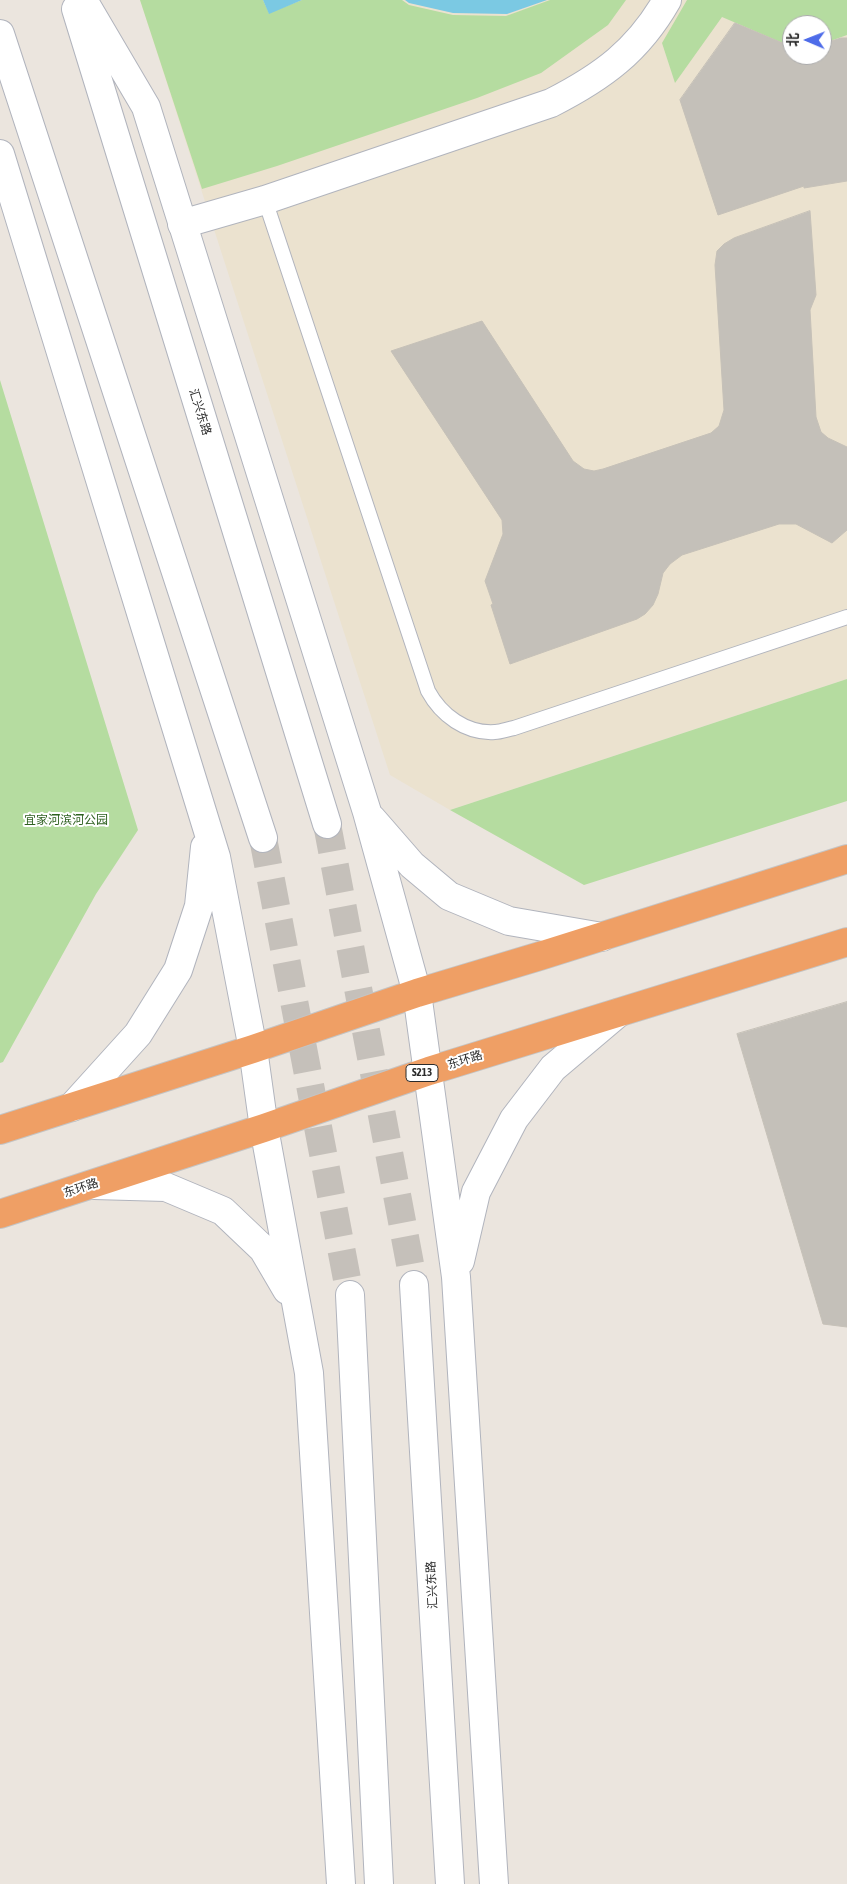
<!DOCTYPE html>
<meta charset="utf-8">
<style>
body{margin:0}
#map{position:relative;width:847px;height:1884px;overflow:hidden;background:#ebe5de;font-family:"Asap Condensed","Noto Sans SC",sans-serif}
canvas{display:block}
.north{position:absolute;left:782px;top:15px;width:50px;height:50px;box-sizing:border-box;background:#fff;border:1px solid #aaa;border-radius:50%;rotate:271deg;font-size:14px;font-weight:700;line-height:20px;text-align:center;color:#2b2b2b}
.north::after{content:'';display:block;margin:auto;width:18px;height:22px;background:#4e6ce9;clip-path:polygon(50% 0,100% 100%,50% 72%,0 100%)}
</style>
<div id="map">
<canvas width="847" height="1884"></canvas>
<div class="north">北</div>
</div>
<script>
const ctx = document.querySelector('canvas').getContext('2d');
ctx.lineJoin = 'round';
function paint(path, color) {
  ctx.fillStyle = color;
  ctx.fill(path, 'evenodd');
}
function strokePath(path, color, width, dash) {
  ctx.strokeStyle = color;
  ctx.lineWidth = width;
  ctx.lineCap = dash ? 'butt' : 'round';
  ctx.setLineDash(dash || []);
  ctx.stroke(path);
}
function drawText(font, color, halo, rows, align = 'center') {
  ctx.font = font + ' "Asap Condensed","Noto Sans SC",sans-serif';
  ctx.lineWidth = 4;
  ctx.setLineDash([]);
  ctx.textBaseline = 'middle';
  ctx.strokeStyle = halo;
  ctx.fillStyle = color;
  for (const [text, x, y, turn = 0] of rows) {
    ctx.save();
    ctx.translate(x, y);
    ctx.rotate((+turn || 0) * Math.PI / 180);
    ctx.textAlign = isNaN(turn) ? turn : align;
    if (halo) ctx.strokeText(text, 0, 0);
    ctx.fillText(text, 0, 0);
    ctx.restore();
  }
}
const education = new Path2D(`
 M140 0H847V679L450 810 390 775ZM792 25H822V55H792Z`);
const green = new Path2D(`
 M140 0H263L269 13 302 0H402L409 5 453 15 506 16 550 0H626L608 25 541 73 477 98 277 166 202 189Z
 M687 0H847V35L822 44V25H792V47L722 17 675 83 662 43Z
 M0 380 138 830 96 894 3 1062 0 1063Z
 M847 679V801L584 885 450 810Z`);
const water = new Path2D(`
 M263 0H302L269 14Z
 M405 0H547L507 14 453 13 409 3Z`);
const building = new Path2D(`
 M735 23 792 47V55H822V44L841 38H847V181L804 188V186L718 215 680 100Z
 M810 211 816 295 810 310 816 417 821 432 828 438 847 447V530L832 543 796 524H779L682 555 670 564 663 573 658 594 653 605 645 614 637 619 510 664 491 605 493 604 485 581 503 534 502 520 391 351 482 321 573 461 584 469 594 471 603 469 711 433 719 426 724 410 715 265 717 251 724 244 734 238Z
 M847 1002V1327L823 1324 737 1034Z`);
const secondaryTunnel = new Path2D(`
 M327 824 414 1285
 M263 838 350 1295`);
const lane = new Path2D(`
 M265 200 428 691C441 715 466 734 495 732 501 732 508 729 514 728L847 617`);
const street = new Path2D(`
 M182 224 265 200 551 103C602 77 638 51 667 0`);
const secondary = new Path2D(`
 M83 0 146 107 367 812 417 993 456 1277 494 1884
 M76 9 327 824
 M0 34 263 838
 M0 154 216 857 253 1049 264 1128 309 1373 341 1884
 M372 819 412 865 449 896 509 921 602 937
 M72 1107 138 1034 178 970 199 906 205 847
 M94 1185 166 1187 223 1211 263 1249 287 1290
 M460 1261 476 1192 514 1119 553 1068 618 1013
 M414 1285 450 1884
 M350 1295 379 1884`);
const highway = new Path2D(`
 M0 1130 253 1049 417 993 540 956 847 859
 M0 1214 264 1128 429 1071 847 942`);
const shields = [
 [422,1073,32]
];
const shieldNames = [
 ["S213",422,1073]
];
const streetNames = [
 ["汇兴东路",200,412,73],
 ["东环路",465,1060,-17],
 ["东环路",81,1188,-18],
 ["汇兴东路",432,1585,-93]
];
const parkNames = [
 ["宜家河滨河公园",66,820]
];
paint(education, '#ebe2cf');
paint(green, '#b5dca0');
paint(water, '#7bc9e3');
paint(building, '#c4c0b9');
strokePath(building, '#c6c1b8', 1);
strokePath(secondaryTunnel, '#c5c0ba', 28, [28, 14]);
strokePath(lane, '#b1b4bd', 16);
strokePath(street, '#b1b4bd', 30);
strokePath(secondary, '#b1b4bd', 30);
strokePath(highway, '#c4c4c4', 30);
strokePath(lane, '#fff', 14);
strokePath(street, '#fff', 28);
strokePath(secondary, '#fff', 28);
strokePath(highway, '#ef9f65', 28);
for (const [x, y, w] of shields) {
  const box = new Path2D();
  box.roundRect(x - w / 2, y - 8.5, w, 17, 4);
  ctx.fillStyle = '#fff';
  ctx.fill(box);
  strokePath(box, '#2b2b2b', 1);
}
drawText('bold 11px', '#2b2b2b', null, shieldNames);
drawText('12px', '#2b2b2b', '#fff', streetNames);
drawText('12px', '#2f6121', '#fff', parkNames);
</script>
